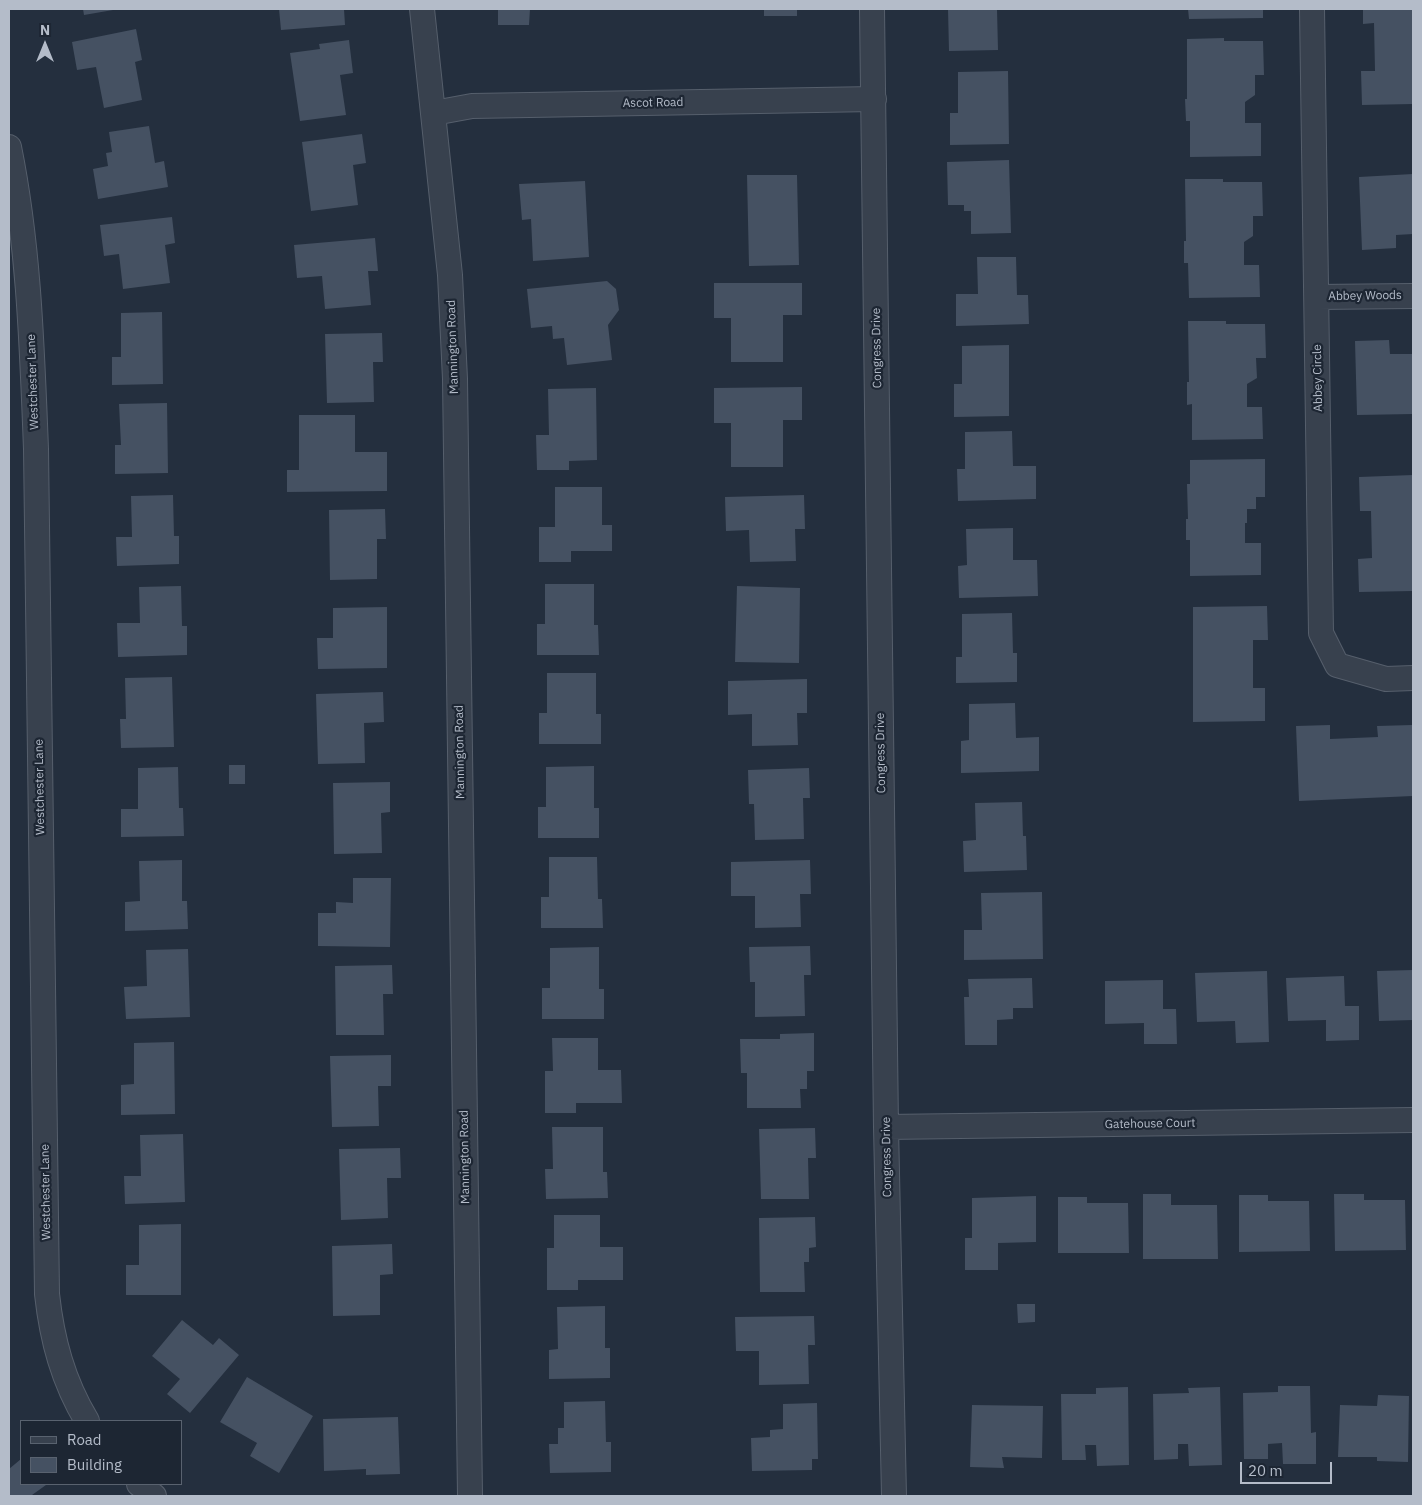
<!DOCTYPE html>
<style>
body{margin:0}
#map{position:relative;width:1422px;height:1505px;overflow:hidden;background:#242f3e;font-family:"IBM Plex Sans",sans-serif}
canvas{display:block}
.frame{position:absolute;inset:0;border:10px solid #b4bcc9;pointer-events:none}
.legend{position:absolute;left:20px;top:1420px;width:162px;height:65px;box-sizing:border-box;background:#1d2633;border:1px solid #59626f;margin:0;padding:6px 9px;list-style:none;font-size:15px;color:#b4bcc9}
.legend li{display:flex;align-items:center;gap:10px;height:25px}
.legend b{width:25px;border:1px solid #59626f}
.north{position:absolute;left:20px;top:20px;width:50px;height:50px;-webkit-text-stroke:4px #1d2633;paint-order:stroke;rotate:0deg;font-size:14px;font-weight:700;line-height:20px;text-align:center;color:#b4bcc9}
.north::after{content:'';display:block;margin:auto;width:18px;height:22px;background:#b4bcc9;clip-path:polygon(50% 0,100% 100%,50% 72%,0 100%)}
.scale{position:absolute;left:1240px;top:1462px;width:92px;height:22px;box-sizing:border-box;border:2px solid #b4bcc9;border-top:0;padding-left:6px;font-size:15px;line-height:18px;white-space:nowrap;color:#b4bcc9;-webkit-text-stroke:4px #1d2633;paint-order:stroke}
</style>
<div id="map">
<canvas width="1422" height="1505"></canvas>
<div class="frame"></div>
<ul class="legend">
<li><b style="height:6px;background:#38414e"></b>Road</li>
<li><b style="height:14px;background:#455162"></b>Building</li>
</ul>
<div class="north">N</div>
<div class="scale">20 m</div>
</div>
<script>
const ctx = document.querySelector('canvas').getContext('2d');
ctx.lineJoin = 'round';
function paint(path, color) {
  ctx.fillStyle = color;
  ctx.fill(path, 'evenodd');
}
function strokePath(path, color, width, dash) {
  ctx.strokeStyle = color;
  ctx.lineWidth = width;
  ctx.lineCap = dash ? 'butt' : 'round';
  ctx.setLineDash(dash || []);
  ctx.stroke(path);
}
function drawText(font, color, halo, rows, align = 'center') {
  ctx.font = font + ' "IBM Plex Sans",sans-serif';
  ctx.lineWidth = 4.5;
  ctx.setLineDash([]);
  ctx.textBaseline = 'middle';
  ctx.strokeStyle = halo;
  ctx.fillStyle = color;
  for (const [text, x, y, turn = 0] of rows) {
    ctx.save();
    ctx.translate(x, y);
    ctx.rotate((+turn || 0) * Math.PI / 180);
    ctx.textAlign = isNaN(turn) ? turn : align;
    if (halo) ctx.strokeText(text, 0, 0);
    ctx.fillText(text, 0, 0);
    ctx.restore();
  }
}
const building = new Path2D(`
 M83 9H113V10L84 15Z
 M279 9H344L345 25 281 30Z
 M498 9H530L529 25H498Z
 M764 9H797V16H764Z
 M948 9H997L998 50 949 51Z
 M1188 9H1263V18L1189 19Z
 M1363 9H1413V104L1362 105 1361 71H1375L1374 23 1363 24Z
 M136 29 142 60 135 62 142 100 104 108 96 67 77 70 72 42Z
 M1224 38V41H1263L1264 75H1255V95L1245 102V123H1261V156L1190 157V121H1186L1185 99H1187V39Z
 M349 40 353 73 340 75 346 115 300 121 290 53 320 49 319 44Z
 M1008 71 1009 144 950 145V113H958V72Z
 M149 126 155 163 164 161 168 187 98 199 93 169 108 166 106 153 112 152 109 132Z
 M362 134 366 163 353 165 358 205 311 211 302 142Z
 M1009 160 1011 233 971 234V211H964V205H948L947 162Z
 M1413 174V234L1396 235V248L1362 250 1359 177Z
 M747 175H797L799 265 749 266Z
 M1185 179H1223V182H1262L1263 216H1253V236L1244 242V265H1259L1260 297 1189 298 1188 263H1184V241H1186Z
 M585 181 589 257 533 261 531 219 522 220 519 184Z
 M172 217 175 243 165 245 170 283 123 289 119 254 104 256 100 225Z
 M375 238 378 271H368L371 305 325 309 322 276 297 278 294 245Z
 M977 257H1016L1017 295H1028L1029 324 956 326V294H978Z
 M607 281 616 289 619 310 608 325 612 360 567 365 564 338 553 339 552 326 531 328 527 289Z
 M714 283H802V315H783V362H731V318H714Z
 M162 312 163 384 112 385V357H121V313Z
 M1188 321H1226V324H1265L1266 358H1256L1257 378 1247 384V407H1262L1263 439 1192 440V404L1187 405V382H1189Z
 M382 333 383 362H373L374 402 327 403 325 334Z
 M1389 340 1390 354H1413V414L1357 415 1355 341Z
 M1009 345V416L954 417V384H962V346Z
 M802 387V420H783V467H731V423H714V388Z
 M596 388 597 460 569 461V470H537L536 435H549L548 389Z
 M167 403 168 473 115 474V445H121L119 404Z
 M299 415H355V452H387V491L287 492V470H299Z
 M1012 431 1013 466H1036V499L958 501 957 469H965V432Z
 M1265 459V497H1256V509H1247V523H1245V543H1261V575L1190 576V540H1186V519H1188L1187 484H1190V460Z
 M1413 475V591L1359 592 1358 559 1372 558 1371 511H1360L1359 477Z
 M555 487H602V525H612V551H571V562H539V527H555Z
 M173 495 174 536H179V564L117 566 116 537H132L131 496Z
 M804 495 805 529H795L796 561 750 562 749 530 726 531 725 497Z
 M385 509 386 539H377V579L330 580 329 510Z
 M1013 528V560H1037L1038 596 959 598 958 566 967 565 966 529Z
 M545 584H594V625H598L599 655H537V624H545Z
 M181 586 182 626H187V655L118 657 117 623H140L139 587Z
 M737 586 800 588 799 663 735 662Z
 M1267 606 1268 640H1253V688H1265V721L1193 722V607Z
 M387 607V668L318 669 317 638H333V608Z
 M1012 613 1013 653H1017V682L956 683V657H962V614Z
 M547 673H596V714H601V744H539V713H547Z
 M172 677 174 747 121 748 120 719H126L125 678Z
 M807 679V713H797L798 745 752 746V714L728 715V681Z
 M383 692 384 722 364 723 365 763 318 764 316 694Z
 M1015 703 1016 738 1039 737V771L961 773V741L969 740V704Z
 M1330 725V739L1378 737 1377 726 1412 725 1413 796 1299 801 1296 726Z
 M229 765H245V784H229Z
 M594 766V808H599V838H538V807H546V767Z
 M178 767 179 808H183L184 836 121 837V809H138V768Z
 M809 768 810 798H803L804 839 755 840 754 804H749L748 770Z
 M390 782V812L381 813 382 853 334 854 333 783Z
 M1022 802 1023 836H1026L1027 870 964 872 963 841 976 840 975 803Z
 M549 857H597L598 899H602L603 928H541V897H549Z
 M182 860V901H187L188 929 125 931V902L140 901 139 861Z
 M810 860 811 894H800L801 927 755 928V896H731V862Z
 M353 878H391L390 947 318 946V913H336V902L353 903Z
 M1042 892 1043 959 964 960V930H982L981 893Z
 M810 946 811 975H804L805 1016 755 1017V982H750L749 947Z
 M599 947V989H604V1019H542V988H550V948Z
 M188 949 190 1017 126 1019 124 987 147 986 146 950Z
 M392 965 393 994H383L384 1035H336L335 966Z
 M1413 970V1020L1379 1021 1377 971Z
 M1267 971 1269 1042 1236 1043 1235 1021 1197 1022 1195 973Z
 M1344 976 1345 1006H1359V1040L1326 1041V1020L1288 1021 1286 978Z
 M1032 978 1033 1008H1013V1019L997 1020V1045H965L964 997H969L968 979Z
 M1163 980V1009H1176L1177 1044H1144V1023L1105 1024V981Z
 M814 1033V1071H807V1089H800L801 1108H747V1073H741L740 1039H780V1034Z
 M552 1038H598V1070H621L622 1103H576V1113H545V1071H553Z
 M174 1042 175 1114 121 1115V1085L134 1084V1043Z
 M391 1055V1086H378L379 1126 332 1127 330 1056Z
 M552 1127H603V1172H607L608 1198 546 1199 545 1169H553Z
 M815 1128 816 1158H808L809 1199H761L759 1129Z
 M183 1134 185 1202 125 1204 124 1176H141L140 1135Z
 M400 1148 401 1178H387L388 1218 341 1220 339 1149Z
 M1143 1194H1171V1205H1217L1218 1259H1143Z
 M1334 1194H1364V1200H1405L1406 1250 1335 1251Z
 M1239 1195H1268V1201H1309L1310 1251 1239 1252Z
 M1036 1196V1242L998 1243V1270H965V1238H972V1198Z
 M1058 1197H1087V1203H1128L1129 1253H1058Z
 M554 1215H600V1247H623V1280H578V1290H547V1248H554Z
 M815 1217 816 1247 809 1248V1262H804L805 1292H760L759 1218Z
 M181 1224V1295H126V1265H139V1225Z
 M392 1244 393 1274 380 1275V1315L333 1316 332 1246Z
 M1017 1304H1035V1322L1018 1323Z
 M605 1306V1348H610V1378L549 1379V1350L558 1349 557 1307Z
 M814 1316 815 1345H808L809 1384 759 1385V1351H736L735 1317Z
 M182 1320 213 1345 219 1338 239 1355 190 1413 167 1394 180 1379 152 1356Z
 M247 1377 313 1416 279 1473 250 1456 257 1443 220 1422Z
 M1278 1386H1310L1311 1433 1316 1432V1464H1283L1282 1443 1268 1444V1459H1244L1243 1393 1278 1392Z
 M1128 1387 1129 1465 1097 1466 1096 1445H1085L1086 1460H1062L1061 1394H1096V1388Z
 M1220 1387 1222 1465 1189 1466 1188 1444H1178V1459L1154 1460 1153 1394 1189 1393 1188 1388Z
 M1378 1395 1409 1396 1408 1462 1377 1461V1457H1338L1340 1405 1377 1406Z
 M605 1401 606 1442H611V1472L550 1473 549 1444H558V1428H564V1402Z
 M817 1403 818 1459H812V1470L752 1471 751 1438 770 1437V1430L783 1429V1404Z
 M972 1405 1043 1406 1042 1458 1002 1457 1004 1468 970 1467Z
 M398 1417 400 1474 366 1475V1469L324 1471 323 1419Z
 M21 1459V1484L46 1485 32 1495 33 1496H9V1469Z`);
const minor = new Path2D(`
 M422 9 450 275 455 379 470 1496
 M872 9 886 1127 894 1496
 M1312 9 1321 633 1337 665 1386 679 1413 678
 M434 113 472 106 874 99
 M9 147C29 246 32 348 36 449L47 1294C52 1340 63 1381 87 1421
 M1317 297 1413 296
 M886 1127 1413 1120
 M139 1484 154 1496`);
const streetNames = [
 ["Ascot Road",653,103,-1],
 ["Abbey Woods",1365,296,-1],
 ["Mannington Road",453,347,-92],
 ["Congress Drive",877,348,-91],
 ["Abbey Circle",1318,378,-91],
 ["Westchester Lane",33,382,-92],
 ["Mannington Road",460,752,-91],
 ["Congress Drive",881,753,-91],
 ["Westchester Lane",40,787,-91],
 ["Gatehouse Court",1150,1124,-1],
 ["Mannington Road",465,1157,-91],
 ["Congress Drive",887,1157,-91],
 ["Westchester Lane",46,1192,-91]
];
paint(building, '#455162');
strokePath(minor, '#565f6c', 26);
strokePath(minor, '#38414e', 24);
drawText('12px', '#b4bcc9', '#1d2633', streetNames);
</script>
